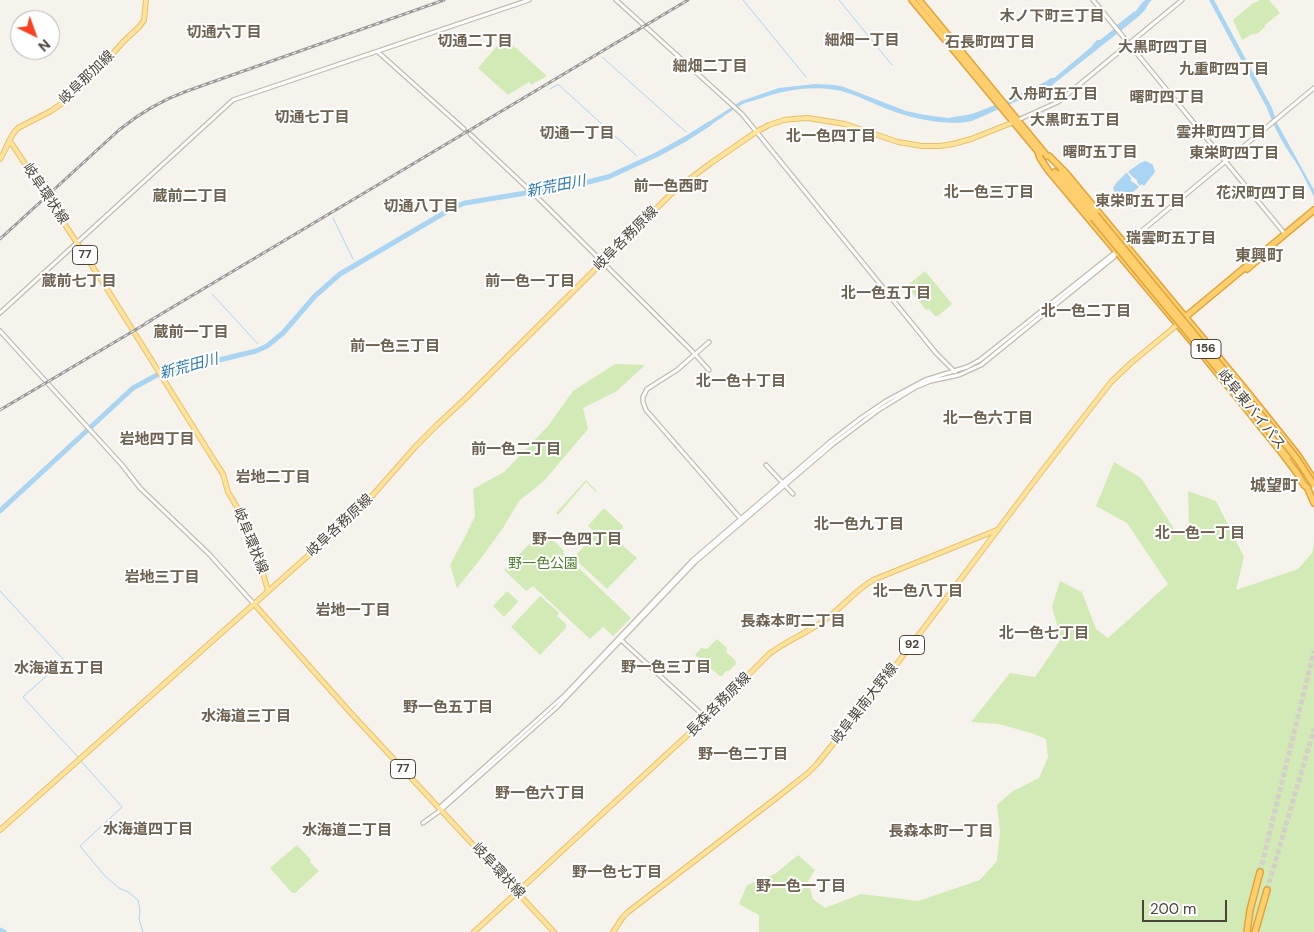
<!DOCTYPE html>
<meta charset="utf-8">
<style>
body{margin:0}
#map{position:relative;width:1314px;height:932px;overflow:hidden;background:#f6f3ec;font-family:"DM Sans",sans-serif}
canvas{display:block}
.north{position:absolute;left:10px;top:10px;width:50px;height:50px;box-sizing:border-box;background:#fff;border:1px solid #b7b4b0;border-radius:50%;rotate:138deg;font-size:14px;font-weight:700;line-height:20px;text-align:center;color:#4b4439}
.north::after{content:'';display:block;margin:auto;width:18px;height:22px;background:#fc3f1d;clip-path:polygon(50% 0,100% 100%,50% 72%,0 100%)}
.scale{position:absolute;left:1142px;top:900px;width:85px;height:22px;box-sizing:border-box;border:2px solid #4b4439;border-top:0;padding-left:6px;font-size:15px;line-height:18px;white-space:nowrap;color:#4b4439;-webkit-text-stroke:4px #fff;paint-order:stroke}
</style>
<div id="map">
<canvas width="1314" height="932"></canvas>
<div class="north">N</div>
<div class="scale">200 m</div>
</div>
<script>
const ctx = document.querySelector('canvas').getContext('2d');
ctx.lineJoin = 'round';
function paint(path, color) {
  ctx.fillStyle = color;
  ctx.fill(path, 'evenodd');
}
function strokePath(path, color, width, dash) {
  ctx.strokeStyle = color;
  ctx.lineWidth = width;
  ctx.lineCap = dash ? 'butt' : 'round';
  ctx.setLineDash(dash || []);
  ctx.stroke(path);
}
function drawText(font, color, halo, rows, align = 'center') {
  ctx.font = font + ' "DM Sans","Noto Sans JP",sans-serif';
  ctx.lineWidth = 4;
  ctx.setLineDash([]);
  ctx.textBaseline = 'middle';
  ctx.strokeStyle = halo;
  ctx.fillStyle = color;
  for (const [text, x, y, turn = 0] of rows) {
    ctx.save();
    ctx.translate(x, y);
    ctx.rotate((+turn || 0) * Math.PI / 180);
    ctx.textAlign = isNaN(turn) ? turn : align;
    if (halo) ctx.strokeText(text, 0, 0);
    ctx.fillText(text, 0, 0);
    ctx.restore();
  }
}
const green = new Path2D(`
 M1260 0H1269L1280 13 1265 25V27L1257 34H1252L1242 40 1233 20 1254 2 1255 3Z
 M502 40H507L547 76 531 85 529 82 508 95 478 68Z
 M925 271 952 304 938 316H935L929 309 926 310 908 287V285Z
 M615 364 645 365 617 391 583 408 588 429 544 481 519 501 503 528 479 561 457 588 450 565 466 535 475 516 473 489 504 472 548 426 573 391Z
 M1114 462 1141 478 1175 530 1189 532 1188 491 1216 501 1244 557 1236 590 1298 569 1312 553 1314 543V932H759V915L739 904 747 885 775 874 798 855 815 870 808 881 813 899 825 908 861 894 918 901 980 880 997 861 1000 832 997 805 1013 791 1039 778 1048 757 1046 739 1031 733 999 724 971 722 1010 673 1035 677 1061 639 1052 607 1060 581 1082 592 1096 629 1108 638 1168 584 1127 523 1096 506Z
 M586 480 597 491 596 492 586 482 558 515 556 513Z
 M603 509H605L623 526V528L614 538 637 558 607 589 577 561V554L596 534 588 526Z
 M543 530 564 551 563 553 631 618 613 636 603 627 590 639 533 586 526 591 504 570Z
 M507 591 518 601V602L504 617 493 606Z
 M540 596 559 613 557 616 566 624V628L540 655 511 627Z
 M717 639 727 648 726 652 735 660 736 664 729 671H726L722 676H720L695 655 701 648 707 649Z
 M297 845 311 860 310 862 319 871 295 893H292L270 868Z`);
const water = new Path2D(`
 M1145 0H1152L1149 3 1145 10 1138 17 1051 86 972 121C949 127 909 118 887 109 874 104 861 97 848 93 819 84 787 89 759 99 753 101 746 102 741 105 729 112 717 121 706 128L704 125 741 101 779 88 815 84 835 85 844 87 906 111 925 115 948 118 972 114 1013 98 1014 96 1045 82 1051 78H1054L1090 48 1097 40H1100L1119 25C1131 23 1136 8 1145 0Z
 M1209 0H1214L1272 108 1277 123 1314 190V197C1308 185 1302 172 1295 161 1283 144 1274 128 1267 108Z
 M1146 161 1153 165 1155 172 1144 186 1142 184 1140 186 1137 182V180L1133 177 1128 172 1129 171 1140 163Z
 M1126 173H1127L1131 178V181C1134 183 1136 184 1139 187L1133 192 1134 193 1122 199 1116 196 1113 188 1117 182Z`);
const stream = new Path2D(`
 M743 0 806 77
 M839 0 892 65
 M602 57 686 132
 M550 89 557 85H559L637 156
 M333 218 353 259
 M212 294 258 344
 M0 591 64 660 23 697 78 757
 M81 761 122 807 80 846 105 876 119 888 128 892 138 900 140 910 139 919 143 932`);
const river = new Path2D(`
 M1116 29 1135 14
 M0 511 133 388 157 375 256 351 267 346 283 333 315 296 340 274 444 213 457 206 465 203 580 184 608 177 658 154 687 138 709 124
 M0 930 4 932`);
const highwayTunnel = new Path2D(`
 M1260 872 1314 651
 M1267 890 1314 729`);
const minor = new Path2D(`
 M616 0 742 114 936 353 955 372
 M1093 0 1285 234
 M378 52 464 129
 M1018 120 1058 102 1063 98 1182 0
 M470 134 539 199 691 350 709 370
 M1126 244 1314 88
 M0 313 233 100 529 0
 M0 331 122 465 140 488 209 554 254 604
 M709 342 677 370 647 389 643 397V402L646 410 740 518
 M766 465 793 494
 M621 640 706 718
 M439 808 565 695 693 560 830 442 861 418 886 401 925 380 967 367 980 360 1117 251
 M423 823 441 810 556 708 695 562 833 444 877 411 916 387 931 381 959 375 981 365 1114 257 1116 252`);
const major = new Path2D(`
 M9 141 12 144 104 284 212 457 223 474 228 492 243 517 249 537 259 559 268 591
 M0 159C7 149 9 136 18 128L51 111 61 104 108 59 123 42 140 26 144 20 146 0
 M254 604 349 711 554 932
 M0 830 346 522 364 505 416 446 437 425 467 397 675 190 711 163 756 132 769 125 784 120 793 119 808 118 845 124 898 142 922 146H940L953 144 971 139 1014 122
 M474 932 706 718 769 654C786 641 805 634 822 622 840 610 854 591 873 580L997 530
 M613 932 623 917 628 912 779 796 808 773 817 764 890 673 1042 471 1111 382 1131 363 1177 325`);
const highway = new Path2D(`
 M912 0 1040 154
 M919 0 1047 156
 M1038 152 1040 158 1048 170 1073 200 1189 338 1282 453 1297 473 1304 485 1308 488
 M1046 155 1049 156 1066 173 1245 389 1297 454 1314 480
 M1055 172 1093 218
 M1061 172 1096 215
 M1247 269 1267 252
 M1183 319 1314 210
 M1274 437 1289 456
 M1307 487 1314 503
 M1247 932 1250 910 1260 872
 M1255 932 1267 890`);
const rail = new Path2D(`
 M0 239 119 130C140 113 162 100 187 91L444 0
 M146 323 688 0
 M0 410 152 320`);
const highwayBridge = new Path2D(`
 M1096 215 1286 445 1297 459 1314 485
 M1093 218 1272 435`);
const shields = [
 [85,255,25],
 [1206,349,30],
 [912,645,25],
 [403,769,25]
];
const shieldNames = [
 ["77",85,255],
 ["156",1206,349],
 ["92",912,645],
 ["77",403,769]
];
const streetNames = [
 ["岐阜那加線",87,78,-44],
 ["岐阜環状線",45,194,56],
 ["岐阜各務原線",626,239,-45],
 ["岐阜東バイパス",1251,410,51],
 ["岐阜各務原線",340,526,-43],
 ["岐阜環状線",250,541,68],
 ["岐阜巣南大野線",865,704,-52],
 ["長森各務原線",719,705,-45],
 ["岐阜環状線",498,871,47]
];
const parkNames = [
 ["野一色公園",543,564]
];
const neighbourhoodNames = [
 ["木ノ下町三丁目",1052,17],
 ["切通六丁目",224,33],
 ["細畑一丁目",862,41],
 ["切通二丁目",475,42],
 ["石長町四丁目",990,43],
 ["大黒町四丁目",1163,48],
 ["細畑二丁目",710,67],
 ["九重町四丁目",1224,70],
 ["入舟町五丁目",1053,95],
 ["曙町四丁目",1167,98],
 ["切通七丁目",312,118],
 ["大黒町五丁目",1075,121],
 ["雲井町四丁目",1221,133],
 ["切通一丁目",577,134],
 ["北一色四丁目",831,137],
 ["曙町五丁目",1100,153],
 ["東栄町四丁目",1234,154],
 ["前一色西町",671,187],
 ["北一色三丁目",989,193],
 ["花沢町四丁目",1261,194],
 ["蔵前二丁目",190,197],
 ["東栄町五丁目",1140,202],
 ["切通八丁目",421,207],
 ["瑞雲町五丁目",1171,239],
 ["蔵前七丁目",79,282],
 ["前一色一丁目",530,282],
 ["北一色五丁目",886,294],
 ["北一色二丁目",1086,312],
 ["蔵前一丁目",191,333],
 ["前一色三丁目",395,347],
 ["北一色十丁目",741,382],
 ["北一色六丁目",988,419],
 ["岩地四丁目",157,440],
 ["前一色二丁目",516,450],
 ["岩地二丁目",273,478],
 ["北一色九丁目",859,525],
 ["北一色一丁目",1200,534],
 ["野一色四丁目",577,540],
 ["岩地三丁目",162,578],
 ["北一色八丁目",918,592],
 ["岩地一丁目",353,611],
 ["長森本町二丁目",793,622],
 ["北一色七丁目",1044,634],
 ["野一色三丁目",666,668],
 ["水海道五丁目",59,669],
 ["野一色五丁目",448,708],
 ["水海道三丁目",246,717],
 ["野一色二丁目",743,755],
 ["野一色六丁目",540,794],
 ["水海道四丁目",148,830],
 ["水海道二丁目",347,831],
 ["長森本町一丁目",941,832],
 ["野一色七丁目",617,873],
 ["野一色一丁目",801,887]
];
const waterNames = [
 ["新荒田川",556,187,-11],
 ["新荒田川",189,367,-15]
];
const quarterNames = [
 ["東興町",1259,257],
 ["城望町",1274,487]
];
paint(green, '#d2eab5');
paint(water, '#a9d4f2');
strokePath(stream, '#a9d4f2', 1);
strokePath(river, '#a9d4f2', 5);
strokePath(highwayTunnel, '#d4d0c8', 5, [5, 2.5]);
strokePath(minor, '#c2bbae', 5.5);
strokePath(major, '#e6c16a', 6);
strokePath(highway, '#e0a43c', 8);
strokePath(minor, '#fff', 3);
strokePath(major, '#ffe39c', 4);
strokePath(highway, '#ffcf6e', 5);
strokePath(rail, '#9a9a9a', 3);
strokePath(rail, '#fff', 1, [4]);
strokePath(highwayBridge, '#e0a43c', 8, []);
strokePath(highwayBridge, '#ffcf6e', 5);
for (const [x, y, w] of shields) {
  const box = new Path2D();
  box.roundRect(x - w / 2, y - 9.5, w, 19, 4);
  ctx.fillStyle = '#fff';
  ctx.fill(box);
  strokePath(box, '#4b4439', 1);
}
drawText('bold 12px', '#4b4439', null, shieldNames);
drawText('14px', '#4b4439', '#fff', streetNames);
drawText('14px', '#4a7f2a', '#fff', parkNames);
drawText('bold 15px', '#6e6250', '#fff', neighbourhoodNames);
drawText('italic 15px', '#2e7ab2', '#fff', waterNames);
drawText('bold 16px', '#6e6250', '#fff', quarterNames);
</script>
